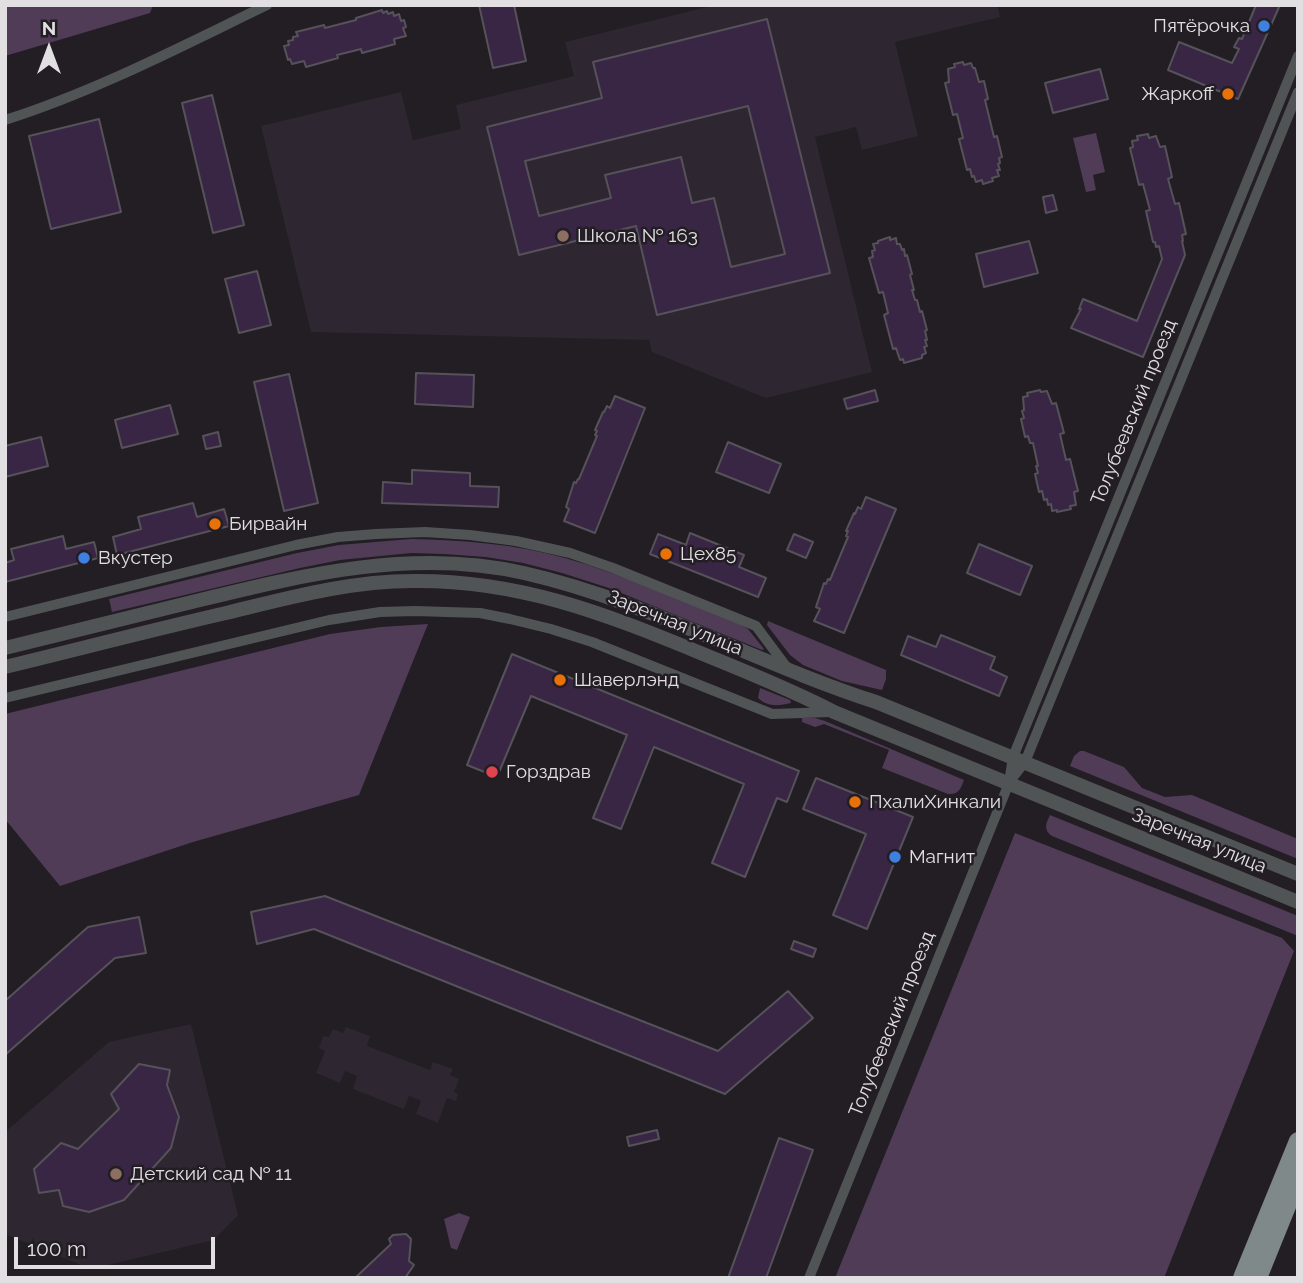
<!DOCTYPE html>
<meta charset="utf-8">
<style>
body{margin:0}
#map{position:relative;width:1303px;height:1283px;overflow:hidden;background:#221e24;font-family:Raleway,sans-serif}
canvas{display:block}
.frame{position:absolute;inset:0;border:7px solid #e2dfe3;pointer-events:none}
.north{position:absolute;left:14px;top:14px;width:70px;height:70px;-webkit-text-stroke:5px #221e24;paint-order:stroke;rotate:0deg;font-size:19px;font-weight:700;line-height:28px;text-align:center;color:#e2dfe3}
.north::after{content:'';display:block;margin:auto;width:24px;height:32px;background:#e2dfe3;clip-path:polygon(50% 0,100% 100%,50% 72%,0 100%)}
.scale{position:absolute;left:14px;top:1237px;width:201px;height:32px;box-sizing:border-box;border:4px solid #e2dfe3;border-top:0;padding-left:9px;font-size:21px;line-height:24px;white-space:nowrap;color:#e2dfe3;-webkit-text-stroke:5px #221e24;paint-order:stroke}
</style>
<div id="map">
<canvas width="1303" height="1283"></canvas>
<div class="frame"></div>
<div class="north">N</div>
<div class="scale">100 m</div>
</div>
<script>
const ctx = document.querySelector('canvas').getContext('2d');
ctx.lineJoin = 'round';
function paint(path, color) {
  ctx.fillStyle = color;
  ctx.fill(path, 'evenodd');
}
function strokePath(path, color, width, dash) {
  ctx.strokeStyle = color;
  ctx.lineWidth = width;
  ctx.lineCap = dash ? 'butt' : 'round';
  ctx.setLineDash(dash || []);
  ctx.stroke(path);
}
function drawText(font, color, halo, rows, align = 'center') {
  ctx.font = font + ' Raleway,sans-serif';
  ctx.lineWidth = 5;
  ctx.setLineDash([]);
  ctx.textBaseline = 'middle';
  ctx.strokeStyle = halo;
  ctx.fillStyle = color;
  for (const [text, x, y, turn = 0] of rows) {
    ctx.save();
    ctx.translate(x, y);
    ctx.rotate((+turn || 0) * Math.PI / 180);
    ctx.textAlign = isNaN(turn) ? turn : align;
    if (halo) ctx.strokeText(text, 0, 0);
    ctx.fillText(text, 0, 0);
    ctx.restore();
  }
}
const built = new Path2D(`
 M715 5H997L1000 17 895 42 918 136 862 150 856 127 815 137 872 372 766 398 652 352 649 340 311 332 261 126 401 92 413 140 461 129 456 105 574 76 565 42Z
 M191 1024 238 1215 214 1240 91 1269 5 1234V1132L109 1042Z
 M346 1027 370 1036 367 1046 430 1070 433 1062 453 1069 450 1075 459 1079 454 1092 458 1094 456 1101 447 1098 438 1123 416 1114 421 1101 409 1096 404 1109 353 1089 357 1076 345 1071 340 1083 316 1073 325 1051 319 1048 323 1036 329 1037 333 1029 343 1033Z`);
const green = new Path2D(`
 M5 5H153L150 13 5 56Z
 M1096 133 1105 172 1093 175 1096 190 1086 192 1073 138Z
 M411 539C463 540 515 544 565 558 626 575 683 602 741 625L748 629 764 649 762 650 609 588 562 573 523 563 486 557 444 554 411 553 340 560 300 568 112 612 109 599 297 553 339 545Z
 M768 621 886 670V679L882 690 842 681 803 665 790 655 767 625Z
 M428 624 359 795 193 842 60 886 5 819V714L330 634 381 627Z
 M760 688 790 700 791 703C779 706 767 707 758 698Z
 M802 718H815L825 721 964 780C961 788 959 795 948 794L882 768 889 750 824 724 815 727 802 722Z
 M1080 751H1084L1124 767 1142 788 1165 797 1192 795 1298 839V859L1070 766 1074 756Z
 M1050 815 1298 916V936L1052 836C1043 830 1046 823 1050 815Z
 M1015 833 1282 938 1294 951 1164 1278H835Z
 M459 1213 470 1217 457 1250 451 1248 444 1219Z`);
const building = new Path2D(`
 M479 5H514L526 61 493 68Z
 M1256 5H1280L1238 99 1168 70 1179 42 1232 63 1239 49 1234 47 1239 38 1242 39Z
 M382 10 383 13 387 11 388 14 393 12 394 16 399 14 401 21 404 20 406 27 403 28 406 36 394 39 395 44 362 53 361 49 337 55 338 58 306 67 304 61 292 64 290 59 288 60 284 46 289 45 288 41 293 40V37L298 36 296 32 324 25 325 28 356 20V18Z
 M767 19 830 273 657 315 636 226 519 255 487 127 602 98 593 62ZM748 106 785 254 731 267 714 198 692 203 681 157 605 175 611 198 539 216 525 161Z
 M963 62 964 65 971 63 973 68H975L979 82 984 81 988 99 985 100 994 137 997 136 1002 157 999 158 1000 163 998 164 1000 170H997L999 176 992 178 993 181 983 184 982 180 976 182 974 176 972 177 970 169 967 170 959 139 963 138 957 114 953 115 945 83 949 82 948 69 955 67 954 64Z
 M1100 69 1108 99 1053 113 1045 83Z
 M212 95 244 225 213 233 182 103Z
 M99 119 121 212 51 229 29 136Z
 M1148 134 1149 138 1156 136 1160 147 1165 146 1172 177 1168 179 1175 204 1179 203 1186 234 1182 235 1183 241H1182L1185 255 1143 357 1071 328 1081 309H1079L1083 299 1137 321 1162 259 1159 246 1156 247 1155 242H1153L1146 211 1150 210 1143 184 1139 185 1130 148 1133 147 1132 141 1138 140 1137 136Z
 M1053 195 1057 210 1046 213 1043 197Z
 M890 237V240L896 238 897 244H900L902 250 904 249 905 256 907 255 912 274 910 275 914 290H912L915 300H917L920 312 922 311 927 330 925 331 927 340H925L927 346 924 347 926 353 922 355V358L904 363 903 359 900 360 896 348 893 349 884 315 888 313 883 292 879 293 869 258 873 257 872 251 875 250 873 244 878 243V241Z
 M1029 241 1038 273 984 287 976 254Z
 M257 271 271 325 239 333 225 279Z
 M416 373 474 375 473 407 415 404Z
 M289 374 318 503 284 511 254 382Z
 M875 390 878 401 847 409 844 399Z
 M1040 390 1041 392 1047 391 1052 404 1056 403 1064 433 1060 434 1066 460 1070 459 1078 491 1074 492 1076 505 1070 506 1071 509 1057 512V510L1052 511 1051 504 1048 505 1047 499 1044 500 1042 491 1039 492 1035 474 1038 473 1036 466H1038L1033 443H1030L1028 436 1025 437 1021 419 1024 418 1022 411 1024 410 1023 397 1028 396 1027 393Z
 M615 396 645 408 595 533 564 521 569 509 566 507 574 482 576 483 578 479H579L597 436 595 435 597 431 595 430 603 412H604L607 406 610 408Z
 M170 405 178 434 122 448 115 420Z
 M218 432 221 446 206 449 203 436Z
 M41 437 48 466 5 477V446Z
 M728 442 781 464 769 493 716 472Z
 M412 470 470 473V486L499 487 498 507 382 503 383 482 412 484Z
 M866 497 896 509 844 633 814 621 820 609 816 607 824 583 826 584 828 579 830 580 848 537 846 536 848 531H846L854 513 855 514 858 507 861 509Z
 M193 503 197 517 224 509 229 526 117 555 113 537 141 529 138 517Z
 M690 533 744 555 739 567 766 578 758 597 650 554 658 534 686 545Z
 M794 534 813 542 806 558 787 550Z
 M63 536 66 549 94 542 98 558 5 582V563L14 560 11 549Z
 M979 544 1032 566 1020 595 967 573Z
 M941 635 995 657 990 669 1007 677 999 696 901 655 908 636 936 647Z
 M512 654 799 771 787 802 777 798 745 877 712 863 744 784 654 747 621 829 593 818 627 735 531 696 497 777 467 765Z
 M816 778 913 817 867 929 833 915 866 834 803 809Z
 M325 896 718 1051 788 991 813 1018 725 1094 314 929 257 944 251 912Z
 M139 917 146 953 115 958 5 1055V1001L88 927Z
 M794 941 816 949 813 957 791 949Z
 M139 1064 170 1070 167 1085 179 1117 171 1148 124 1200 89 1212 63 1206 59 1190 39 1193 34 1169 61 1143 78 1149 119 1109 111 1094Z
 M657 1130 659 1139 629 1146 627 1137Z
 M779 1138 813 1150 766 1278H728Z
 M406 1234 411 1239 409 1261 414 1265 405 1278H355L391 1244 389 1239 393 1235Z`);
const minor = new Path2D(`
 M5 120C96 91 182 46 267 5
 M5 617 296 545 338 537 376 534 425 532 470 535 516 541 570 553 613 568 756 626 788 669
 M5 698 329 620 380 612 415 611 480 613 510 619 551 629 592 642 772 714 832 712
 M1010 781 1025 762 1298 92
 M809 1278 1009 783 1013 757 1298 56`);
const tertiary = new Path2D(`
 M5 648C70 632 135 616 200 600 307 574 414 548 524 573 647 601 758 664 876 702L1298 874
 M5 667C79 649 152 630 226 613 288 598 349 581 413 581 519 580 603 613 698 652 744 671 790 689 834 712L1298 902`);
const primary = new Path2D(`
 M1242 1278 1298 1141
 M1258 1278 1298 1179`);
const markers = [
 [1264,26,7,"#3f7fe0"],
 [1228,94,7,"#e8710a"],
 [563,236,7,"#8d6e63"],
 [215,524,7,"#e8710a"],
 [666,554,7,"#e8710a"],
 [84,558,7,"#3f7fe0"],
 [560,680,7,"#e8710a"],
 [492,772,7,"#e0444e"],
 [855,802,7,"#e8710a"],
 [895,857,7,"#3f7fe0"],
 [116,1174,7,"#8d6e63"]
];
const poiNames = [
 ["Пятёрочка",1250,26,"right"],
 ["Жаркoff",1214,94,"right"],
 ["Школа № 163",577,236],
 ["Бирвайн",229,524],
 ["Цех85",680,554],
 ["Вкустер",98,558],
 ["Шаверлэнд",574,680],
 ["Горздрав",506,772],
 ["ПхалиХинкали",869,802],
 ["Магнит",909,857],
 ["Детский сад № 11",130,1174]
];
const streetNames = [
 ["Толубеевский проезд",1134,412,-68],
 ["Заречная улица",675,623,22],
 ["Заречная улица",1199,841,22],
 ["Толубеевский проезд",892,1024,-68]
];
paint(built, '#2e2631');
paint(green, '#503c57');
paint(building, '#392645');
strokePath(building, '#565259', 2);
strokePath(minor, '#505455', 10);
strokePath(tertiary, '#505455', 14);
strokePath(primary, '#7f8989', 18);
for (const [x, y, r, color] of markers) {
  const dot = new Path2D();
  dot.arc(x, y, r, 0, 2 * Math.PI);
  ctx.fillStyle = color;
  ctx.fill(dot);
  strokePath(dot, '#221e24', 2.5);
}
drawText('19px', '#e2dfe3', '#221e24', poiNames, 'left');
drawText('19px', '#e2dfe3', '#221e24', streetNames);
</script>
